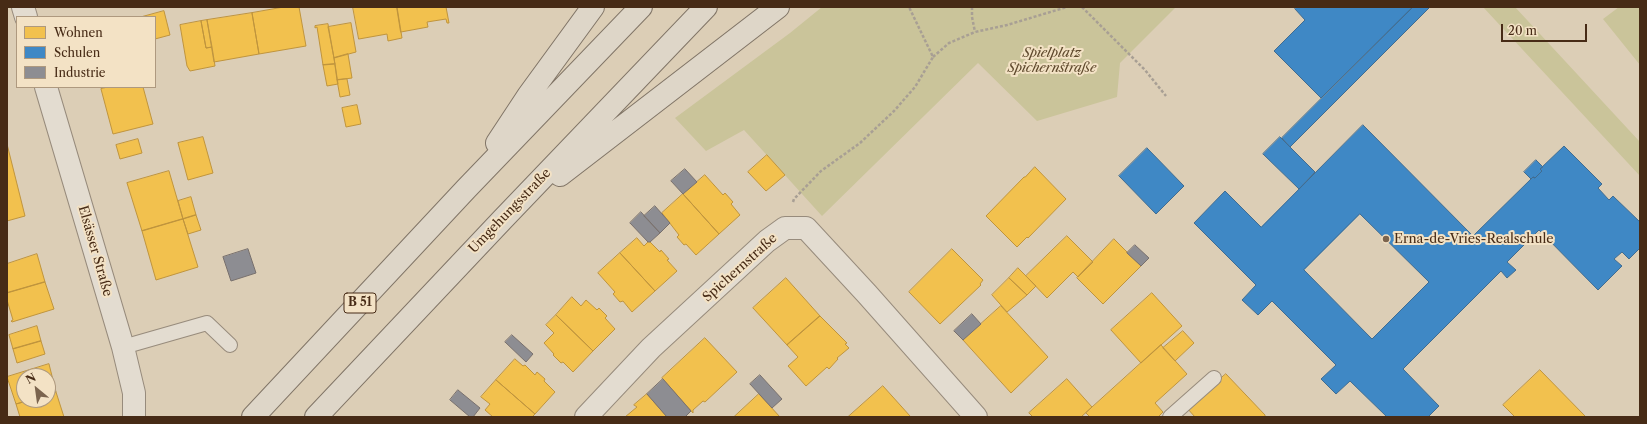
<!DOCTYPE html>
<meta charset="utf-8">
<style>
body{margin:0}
#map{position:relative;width:1647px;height:424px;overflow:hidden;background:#dcceb6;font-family:"Libre Caslon Text",serif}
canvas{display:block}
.frame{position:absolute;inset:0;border:8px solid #472b16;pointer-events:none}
.legend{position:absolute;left:16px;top:16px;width:140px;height:72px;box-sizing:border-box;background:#f3e2c5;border:1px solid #ae997f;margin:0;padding:5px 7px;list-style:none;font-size:12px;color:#472b16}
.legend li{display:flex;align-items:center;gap:8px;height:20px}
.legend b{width:20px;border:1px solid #ae997f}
.north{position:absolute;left:16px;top:368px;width:40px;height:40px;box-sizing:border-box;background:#f3e2c5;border:1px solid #ae997f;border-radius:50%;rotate:331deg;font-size:11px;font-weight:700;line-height:16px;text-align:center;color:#472b16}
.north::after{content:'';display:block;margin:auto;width:14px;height:18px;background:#7b644e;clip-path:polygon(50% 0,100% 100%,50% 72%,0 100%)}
.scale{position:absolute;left:1501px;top:24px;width:86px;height:18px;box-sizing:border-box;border:2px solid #472b16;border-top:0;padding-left:5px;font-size:12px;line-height:14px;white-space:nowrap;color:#472b16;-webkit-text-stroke:3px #f3e2c5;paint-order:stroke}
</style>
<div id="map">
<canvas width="1647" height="424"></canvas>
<div class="frame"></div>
<ul class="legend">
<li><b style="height:11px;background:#f2c14e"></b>Wohnen</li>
<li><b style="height:11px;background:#3f88c5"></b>Schulen</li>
<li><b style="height:11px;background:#8d8d92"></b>Industrie</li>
</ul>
<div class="north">N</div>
<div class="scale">20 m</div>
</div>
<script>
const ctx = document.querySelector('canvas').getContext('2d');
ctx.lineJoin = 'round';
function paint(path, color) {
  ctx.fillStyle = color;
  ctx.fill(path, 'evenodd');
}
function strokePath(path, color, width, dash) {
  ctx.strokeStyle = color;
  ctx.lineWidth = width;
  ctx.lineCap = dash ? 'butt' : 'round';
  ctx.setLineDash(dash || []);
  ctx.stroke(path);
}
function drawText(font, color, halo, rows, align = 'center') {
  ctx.font = font + ' "Libre Caslon Text",serif';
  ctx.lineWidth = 4;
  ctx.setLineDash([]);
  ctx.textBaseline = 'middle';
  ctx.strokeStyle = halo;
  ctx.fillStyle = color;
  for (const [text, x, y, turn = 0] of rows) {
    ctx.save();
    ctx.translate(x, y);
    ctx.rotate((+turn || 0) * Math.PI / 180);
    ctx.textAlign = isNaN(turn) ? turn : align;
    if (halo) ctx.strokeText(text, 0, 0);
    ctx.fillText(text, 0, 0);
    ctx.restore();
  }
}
const green = new Path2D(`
 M822 7H1176L1120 63 1117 97 1037 121 978 63 822 216 744 130 706 151 675 118 790 33Z
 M1483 7H1515L1640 142V176Z
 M1619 7H1640V65L1603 19Z`);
const homes = new Path2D(`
 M284 7H299L306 46 259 54 252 13Z
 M353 7H397L402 38 388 41 387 34 359 39Z
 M397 7H446L449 23H447L446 19 427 22 428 27 401 32Z
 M164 11 170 35 155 39V17H141Z
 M252 13 259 54 214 62 207 20Z
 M207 20 212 47 206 48 201 21Z
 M201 21 206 48 212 47 215 66 190 71 187 66 180 25Z
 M351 23 356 52 334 58 328 27Z
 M328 24 335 64 323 65 317 27 315 28V26Z
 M348 54 352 78 337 80 334 58Z
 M335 64 338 84 327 86 323 65Z
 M347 79 350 95 340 97 337 80Z
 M108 87H143L153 124 113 134 101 89Z
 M357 105 361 124 346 127 342 108Z
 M203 137 213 173 188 180 178 143Z
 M138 139 142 153 120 159 116 145Z
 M7 144 25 216 7 221Z
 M767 155 785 175 766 191 748 172Z
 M1035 167 1066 199 1028 238 1027 237 1017 247 986 216 1024 177H1025Z
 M169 171 183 219 142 231 127 183Z
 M705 175 723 195 725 193 733 202 731 204 740 215 719 234 683 194Z
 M683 194 719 234 696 255 686 244 684 245 677 237 679 235 662 213Z
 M191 197 196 215 183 219 178 201Z
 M196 215 201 230 188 234 183 219Z
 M183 219 198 267 156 280 142 231Z
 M1067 236 1093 262 1078 277 1073 272 1047 298 1026 276Z
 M637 238 644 246 649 241 660 252 661 250 669 259 667 260 677 271 655 291 620 253Z
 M1114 239 1141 266 1103 304 1077 278Z
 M952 249 983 280 980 284 981 285 940 324 909 292Z
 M620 253 655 291 632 312 623 301 620 302 613 294 615 292 598 273Z
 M37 254 45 282 7 293V264Z
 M1018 268 1036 286 1027 295 1009 278Z
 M786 278 820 316 787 345 753 308Z
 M1009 278 1027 295 1007 312 992 295Z
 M45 282 54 309 12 322 11 321 13 320 7 300V293Z
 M1152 293 1182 326 1141 363 1111 330Z
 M572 297 581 306 586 300 597 310 599 308 607 316 605 318 615 329 593 351 556 315Z
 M1001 306 1048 357 1011 393 963 340Z
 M556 315 593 351 573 372 563 362 561 363 553 355 554 354 544 343 554 333 546 325Z
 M820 316 847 343 845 344 849 348 837 358 838 359 829 369 827 367 806 386 788 366 798 357 787 345Z
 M37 326 41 341 13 349 9 335Z
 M1183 331 1194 343 1175 361 1163 348Z
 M705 338 737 372 705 402 703 401 693 410V413L662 378Z
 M41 341 45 354 17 363 13 349Z
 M1161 345 1187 374 1155 403 1163 412 1158 417H1090L1086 413Z
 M515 359 523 366 525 365 535 375 537 372 545 379 544 381 555 392 535 414 496 380Z
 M49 364 56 392 48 394V376H24V400H30L16 404 7 377Z
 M1540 370 1586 417H1515L1503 405Z
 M1226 374 1265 415V417H1195L1187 408Z
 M1067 379 1092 407 1081 417H1033L1029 413Z
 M496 380 535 414 532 417H493L485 410 490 404 481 397Z
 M883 386 910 416 909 417H848Z
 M56 392 64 417H20L16 404 30 400H48V394Z
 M647 394 667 417H625L637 407 634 405Z
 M759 394 780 417H734Z`);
const schools = new Path2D(`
 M1296 7H1413L1321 98 1274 51 1305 20 1295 9Z
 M1413 7H1430L1290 147 1282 138Z
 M1363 125 1473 236 1533 177 1535 178 1542 171 1540 169 1564 146 1602 184 1598 188 1609 200 1613 196 1640 222V248L1629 259 1622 252 1614 259 1622 266 1598 290 1539 230 1507 262 1516 270 1507 278 1501 271 1403 369 1439 406 1428 417H1387L1350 381 1336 394 1321 379 1336 365 1272 301 1258 315 1242 300 1256 285 1194 223 1225 191 1261 227ZM1360 214 1429 282 1372 339 1304 270Z
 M1280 137 1315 172 1299 189 1263 154Z
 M1147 148 1184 186 1156 214 1119 176Z
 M1536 160 1543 167 1540 169 1542 171 1535 178 1533 177 1531 179 1524 172Z`);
const industry = new Path2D(`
 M685 169 697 182 683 194 671 181Z
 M655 206 670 223 660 233 644 216Z
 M641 212 660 233 650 242H648L630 223Z
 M1135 245 1149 258 1141 266 1127 253Z
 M248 249 256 273 231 281 223 257Z
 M972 314 981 324 963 340 954 331Z
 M512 335 533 354 526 362 505 342Z
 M760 375 782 399 772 408 750 384Z
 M663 379 691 411 685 417H667L647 394Z
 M458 390 480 408 473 417H470L450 400Z`);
const path = new Path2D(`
 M972 7V17L975 32
 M1082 7 1145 70 1166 96
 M933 57 949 43 975 32 1007 25 1067 7
 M793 202 794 199 821 171 860 143 894 111 915 87 933 57 909 7`);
const lane = new Path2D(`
 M123 347 207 323 230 345
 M1170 417 1214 378`);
const street = new Path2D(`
 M23 7 26 17
 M46 87 123 347 134 393V417
 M586 417 651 348 767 241 785 228H806L867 294 976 417`);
const highway = new Path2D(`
 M497 143 528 96 593 7
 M560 175 778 7
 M253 417 466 189 641 7
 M316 417 502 220 706 7`);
const markers = [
 [1386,239,4,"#7b644e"]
];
const shields = [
 [360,303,32]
];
const shieldNames = [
 ["B 51",360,303]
];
const parkNames = [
 ["Spielplatz",1052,53],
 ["Spichernstraße",1052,68]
];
const streetNames = [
 ["Umgehungsstraße",510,211,-46],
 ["Elsässer Straße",95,251,74],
 ["Spichernstraße",740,268,-42]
];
const poiNames = [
 ["Erna-de-Vries-Realschule",1394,239]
];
paint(green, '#cac49a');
paint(homes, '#f2c14e');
strokePath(homes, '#bf943d', 1);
paint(schools, '#3f88c5');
strokePath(schools, '#416c90', 1);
paint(industry, '#8d8d92');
strokePath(industry, '#78706d', 1);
strokePath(lane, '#978b7c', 16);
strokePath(street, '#978b7c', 24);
strokePath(highway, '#817567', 24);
strokePath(path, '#a89f94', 2.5, [3, 2]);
strokePath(lane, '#e3dcd0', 14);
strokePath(street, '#e3dcd0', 22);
strokePath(highway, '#ded6c8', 22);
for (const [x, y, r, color] of markers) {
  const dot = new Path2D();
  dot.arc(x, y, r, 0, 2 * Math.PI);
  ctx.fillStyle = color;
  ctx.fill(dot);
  strokePath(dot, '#f3e2c5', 1.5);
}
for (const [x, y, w] of shields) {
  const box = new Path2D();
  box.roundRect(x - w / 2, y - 10, w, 20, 3);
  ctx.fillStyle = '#f3e2c5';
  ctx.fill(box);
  strokePath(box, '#472b16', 1);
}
drawText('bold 12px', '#472b16', null, shieldNames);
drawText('italic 13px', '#5e482c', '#f3e2c5', parkNames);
drawText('13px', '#472b16', '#f3e2c5', streetNames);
drawText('13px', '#472b16', '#f3e2c5', poiNames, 'left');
</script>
